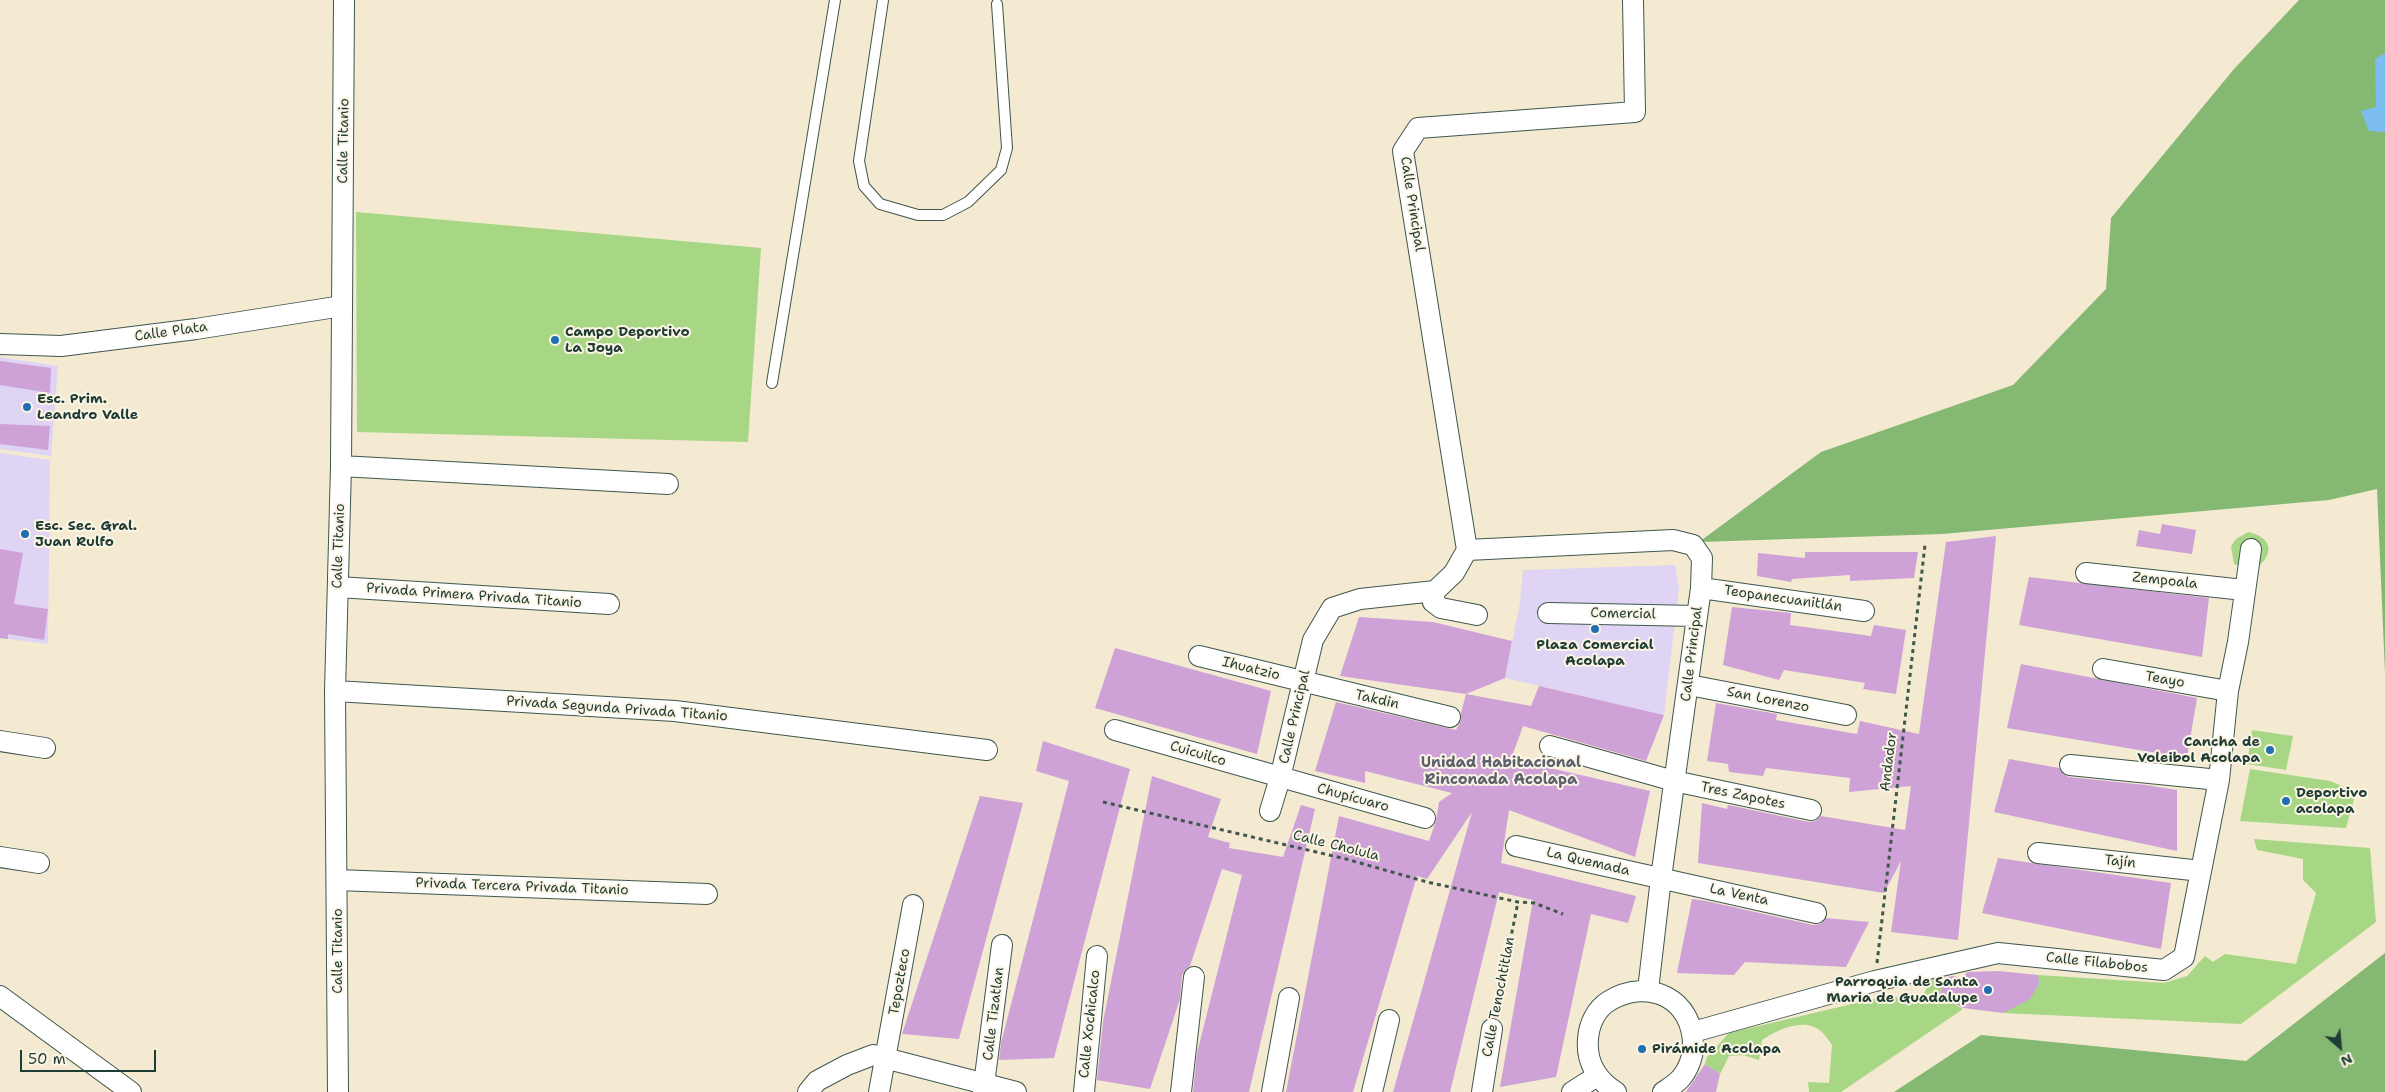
<!DOCTYPE html>
<meta charset="utf-8">
<style>
body{margin:0}
#map{position:relative;width:2385px;height:1092px;overflow:hidden;background:#f3ead1;font-family:"Shantell Sans",sans-serif}
canvas{display:block}
.north{position:absolute;left:2315px;top:1022px;width:50px;height:50px;-webkit-text-stroke:4px #fcf5e5;paint-order:stroke;rotate:153deg;font-size:14px;font-weight:700;line-height:20px;text-align:center;color:#1f3d34}
.north::after{content:'';display:block;margin:auto;width:18px;height:22px;background:#1f3d34;clip-path:polygon(50% 0,100% 100%,50% 72%,0 100%)}
.scale{position:absolute;left:20px;top:1050px;width:136px;height:22px;box-sizing:border-box;border:2px solid #1f3d34;border-top:0;padding-left:6px;font-size:15px;line-height:18px;white-space:nowrap;color:#1f3d34;-webkit-text-stroke:4px #fcf5e5;paint-order:stroke}
</style>
<div id="map">
<canvas width="2385" height="1092"></canvas>
<div class="north">N</div>
<div class="scale">50 m</div>
</div>
<script>
const ctx = document.querySelector('canvas').getContext('2d');
ctx.lineJoin = 'round';
function paint(path, color) {
  ctx.fillStyle = color;
  ctx.fill(path, 'evenodd');
}
function strokePath(path, color, width, dash) {
  ctx.strokeStyle = color;
  ctx.lineWidth = width;
  ctx.lineCap = dash ? 'butt' : 'round';
  ctx.setLineDash(dash || []);
  ctx.stroke(path);
}
function drawText(font, color, halo, rows, align = 'center') {
  ctx.font = font + ' "Shantell Sans",sans-serif';
  ctx.lineWidth = 4;
  ctx.setLineDash([]);
  ctx.textBaseline = 'middle';
  ctx.strokeStyle = halo;
  ctx.fillStyle = color;
  for (const [text, x, y, turn = 0] of rows) {
    ctx.save();
    ctx.translate(x, y);
    ctx.rotate((+turn || 0) * Math.PI / 180);
    ctx.textAlign = isNaN(turn) ? turn : align;
    if (halo) ctx.strokeText(text, 0, 0);
    ctx.fillText(text, 0, 0);
    ctx.restore();
  }
}
const built = new Path2D(`
 M0 357 58 366 51 456 0 449Z
 M0 453 50 460 48 644 0 638Z
 M1675 565 1679 588 1664 715 1505 678 1520 603 1523 570Z`);
const green = new Path2D(`
 M356 212 761 248 748 442 357 432Z
 M2248 532C2275 538 2274 557 2253 570L2234 564 2231 546 2236 539Z
 M2252 730 2293 736 2286 770 2247 764Z
 M2250 769 2330 781 2356 792 2346 828 2240 821Z
 M2254 839 2370 848 2376 922 2241 1024 2003 1013 2038 975 2164 983 2187 976 2205 956 2213 962 2225 954 2296 964 2316 893 2303 880V859L2257 850Z
 M1944 973 1940 996 1963 1009 1841 1092H1809L1808 1082 1829 1083 1832 1045C1829 1041 1826 1036 1822 1032 1805 1016 1777 1030 1762 1040L1759 1060 1743 1055 1729 1056 1720 1074 1705 1064 1707 1057 1729 1033 1873 999 1923 995 1934 974Z`);
const forest = new Path2D(`
 M2299 0H2385V673L2377 489 2329 500 1942 534 1699 542 1821 452 2013 385 2106 289 2111 218 2234 69Z
 M2385 953V1092H1894L1981 1035 2246 1061Z`);
const water = new Path2D(`
 M2385 53V132L2369 131 2361 111 2376 107 2375 59Z`);
const building = new Path2D(`
 M0 361 51 368 50 393 0 385Z
 M0 424 50 426 48 450 0 444Z
 M2162 524 2196 530 2192 554 2136 546 2139 530 2160 534Z
 M1996 536 1958 940 1891 932 1901 861 1884 893 1698 863 1702 803 1727 809 1728 805 1809 822 1815 821 1821 816 1905 830 1911 786 1849 792 1850 778 1766 768 1763 776 1729 772 1728 764 1707 761 1716 703 1777 714 1776 720 1857 734 1860 721 1919 734 1946 542Z
 M0 549 23 553 14 604 48 609 44 640 8 634V639L0 638Z
 M1805 552H1918L1914 578 1850 581V575L1792 579 1791 582 1757 576 1758 553 1805 558Z
 M2029 577 2209 598 2202 657 2019 625Z
 M1732 607 1791 613 1790 625 1871 636 1874 625 1906 630 1896 694 1863 689 1865 683 1784 670 1779 680 1723 665Z
 M1359 617 1433 622 1512 641 1505 678 1466 694 1340 676Z
 M1115 648 1271 691 1257 754 1095 708Z
 M2021 664 2197 698 2187 758 2007 728Z
 M1539 686 1664 715 1646 761 1523 726 1511 759 1650 791 1635 857 1509 810 1501 863 1636 896 1628 923 1591 914 1556 1077 1500 1087 1533 900 1499 892 1450 1092H1393L1472 812 1427 879 1417 876 1353 1092H1286L1339 816 1429 841 1436 821 1439 802 1452 793 1365 771V783L1315 771 1336 702 1456 730 1461 720V713L1466 694 1531 706Z
 M1043 741 1130 769 1054 1058 999 1060 1001 1043 1069 781 1036 771Z
 M2009 759 2059 768 2063 774 2069 777 2146 785 2177 790V851L1994 812Z
 M1152 776 1221 799 1208 837 1230 843 1229 848 1283 857 1301 805 1315 809 1249 1092H1193L1197 1053 1242 875 1222 869 1190 966 1185 970 1182 975 1180 999 1150 1089 1097 1080 1103 1022Z
 M980 796 1023 803 959 1039 902 1034Z
 M1998 858 2171 883 2161 949 1982 913Z
 M1692 899 1706 901 1813 925 1820 924 1826 918 1869 922 1846 967 1745 962 1734 975 1677 973Z
 M1999 971 2038 975 2039 984 2030 999 2003 1013 1963 1008 1940 996 1943 978 1952 976 1964 978 1966 973 1968 972Z
 M1705 1064 1720 1074 1716 1092H1686Z`);
const path = new Path2D(`
 M1103 802 1346 859 1427 882 1518 902 1534 903 1563 914
 M1877 963 1925 545
 M1496 1012 1518 902`);
const service = new Path2D(`
 M883 0 859 161 864 186 880 204 918 215H943L968 202 1001 170 1007 148 997 4
 M772 383 835 0`);
const minor = new Path2D(`
 M0 344 61 346 196 329 342 306
 M341 466 668 484
 M1467 550 1673 540 1693 545 1702 558 1701 588 1661 878 1648 990
 M2086 573 2244 590
 M338 587 609 604
 M1701 588 1864 611
 M1435 591 1433 602 1441 608 1477 615
 M1548 613 1697 616
 M1199 656 1450 717
 M2103 669 2228 691
 M1689 685 1846 715
 M335 691 675 711 987 750
 M1115 730 1425 818
 M0 741 45 748
 M1550 746 1674 781 1811 810
 M2070 765 2219 780
 M1270 811 1280 778 1313 640 1332 608 1360 599 1435 591 1454 573 1467 550 1403 151 1418 128 1635 112 1633 0
 M1516 846 1816 913
 M2038 853 2201 871
 M0 857 39 863
 M337 880 707 894
 M0 996 131 1092
 M1693 1032 1875 981 1998 953 2164 970 2184 957 2219 780 2228 691 2238 642 2251 549
 M338 1092 335 691 341 466 344 0
 M808 1092 817 1081 847 1065 873 1055 1016 1092
 M879 1092 913 905
 M983 1092 1002 945
 M1084 1092 1097 956
 M1181 1092 1194 977
 M1272 1092 1289 998
 M1372 1092 1389 1020
 M1482 1092 1492 1029
 M1572 1092 1597 1076
 M1616 1092C1597 1080 1586 1062 1588 1039 1589 1024 1596 1009 1609 1001 1649 977 1694 999 1693 1047 1693 1057 1688 1070 1681 1078 1676 1084 1669 1088 1663 1092`);
const markers = [
 [555,340,5,"#1f6fb2"],
 [27,407,5,"#1f6fb2"],
 [25,534,5,"#1f6fb2"],
 [1595,629,5,"#1f6fb2"],
 [2270,750,5,"#1f6fb2"],
 [2286,801,5,"#1f6fb2"],
 [1988,990,5,"#1f6fb2"],
 [1642,1049,5,"#1f6fb2"]
];
const streetNames = [
 ["Calle Titanio",344,141,-89],
 ["Calle Principal",1412,204,81],
 ["Calle Plata",171,332,-8],
 ["Calle Titanio",339,546,-88],
 ["Zempoala",2165,581,6],
 ["Privada Primera Privada Titanio",474,596,4],
 ["Teopanecuanitlán",1783,599,8],
 ["Comercial",1623,614,1],
 ["Calle Principal",1692,654,-83],
 ["Ihuatzio",1251,669,14],
 ["Teayo",2165,680,10],
 ["Takdin",1377,700,13],
 ["San Lorenzo",1768,700,11],
 ["Privada Segunda Privada Titanio",617,709,4],
 ["Calle Principal",1295,717,-77],
 ["Cuicuilco",1198,754,16],
 ["Andador",1889,762,-83],
 ["Tres Zapotes",1743,796,12],
 ["Chupícuaro",1353,798,15],
 ["Calle Cholula",1336,846,14],
 ["La Quemada",1588,862,13],
 ["Tajín",2120,862,6],
 ["Privada Tercera Privada Titanio",522,887,2],
 ["La Venta",1739,895,12],
 ["Calle Titanio",338,951,-90],
 ["Calle Filabobos",2097,963,6],
 ["Tepozteco",900,982,-80],
 ["Calle Tenochtitlan",1499,997,-79],
 ["Calle Tizatlan",994,1014,-83],
 ["Calle Xochicalco",1090,1024,-84]
];
const poiNames = [
 ["Campo Deportivo",565,332],
 ["La Joya",565,348],
 ["Esc. Prim.",37,399],
 ["Leandro Valle",37,415],
 ["Esc. Sec. Gral.",35,526],
 ["Juan Rulfo",35,542],
 ["Plaza Comercial",1595,645,"center"],
 ["Acolapa",1595,661,"center"],
 ["Cancha de",2260,742,"right"],
 ["Voleibol Acolapa",2260,758,"right"],
 ["Deportivo",2296,793],
 ["acolapa",2296,809],
 ["Parroquia de Santa",1978,982,"right"],
 ["Maria de Guadalupe",1978,998,"right"],
 ["Pirámide Acolapa",1652,1049]
];
const neighbourhoodNames = [
 ["Unidad Habitacional",1501,763],
 ["Rinconada Acolapa",1501,780]
];
paint(built, '#e0d4f4');
paint(green, '#a7d785');
paint(forest, '#85b872');
paint(water, '#7bbdf1');
paint(building, '#cea2d6');
strokePath(service, '#3f574c', 12);
strokePath(minor, '#3f574c', 22);
strokePath(path, '#3f574c', 3, [4, 4]);
strokePath(service, '#fff', 10);
strokePath(minor, '#fff', 20);
for (const [x, y, r, color] of markers) {
  const dot = new Path2D();
  dot.arc(x, y, r, 0, 2 * Math.PI);
  ctx.fillStyle = color;
  ctx.fill(dot);
  strokePath(dot, '#fcf5e5', 2);
}
drawText('14px', '#1f3d34', '#fcf5e5', streetNames);
drawText('bold 14px', '#1f3d34', '#fcf5e5', poiNames, 'left');
drawText('bold 15px', '#5c606d', '#fcf5e5', neighbourhoodNames);
</script>
